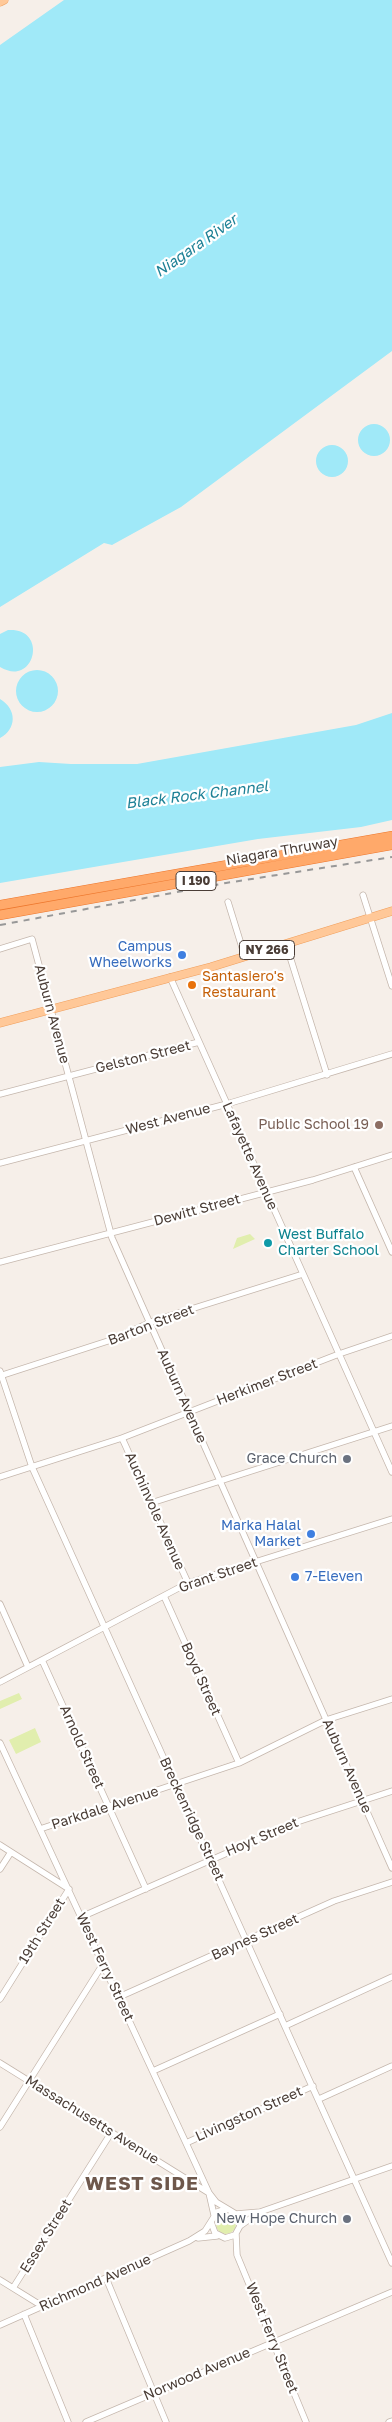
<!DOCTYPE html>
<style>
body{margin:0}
canvas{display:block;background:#f6efe9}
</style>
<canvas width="392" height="2422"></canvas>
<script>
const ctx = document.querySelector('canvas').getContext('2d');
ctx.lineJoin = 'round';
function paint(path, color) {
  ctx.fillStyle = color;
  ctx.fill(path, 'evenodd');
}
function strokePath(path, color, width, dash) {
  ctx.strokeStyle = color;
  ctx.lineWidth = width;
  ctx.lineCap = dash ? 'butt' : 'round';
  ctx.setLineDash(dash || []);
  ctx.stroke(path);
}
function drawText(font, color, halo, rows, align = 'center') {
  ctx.font = font + ' "Golos Text",sans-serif';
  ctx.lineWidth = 4.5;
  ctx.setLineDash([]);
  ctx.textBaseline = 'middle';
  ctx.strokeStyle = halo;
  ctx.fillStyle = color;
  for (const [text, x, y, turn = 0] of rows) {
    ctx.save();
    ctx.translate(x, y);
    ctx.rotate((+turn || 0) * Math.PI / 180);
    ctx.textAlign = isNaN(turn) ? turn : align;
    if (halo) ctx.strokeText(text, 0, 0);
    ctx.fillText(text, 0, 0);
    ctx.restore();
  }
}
const green = new Path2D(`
 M250 1234 255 1239 233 1249 237 1238Z
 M19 1693 22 1699 0 1709V1701Z
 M35 1728 41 1742 16 1754 9 1740Z
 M216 2224a10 10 0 1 1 20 0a10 10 0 1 1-20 0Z`);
const water = new Path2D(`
 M64 0H392V351L181 507 112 545 104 543 0 607V45Z
 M358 440a16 16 0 1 1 32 0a16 16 0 1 1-32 0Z
 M316 461a16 16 0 1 1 32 0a16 16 0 1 1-32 0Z
 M8 630C49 627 35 688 0 667V634Z
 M16 691a21 21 0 1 1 42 0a21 21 0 1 1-42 0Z
 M0 699C17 709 17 729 0 738Z
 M392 713V820L361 827 258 839 0 883V767L39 762 71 764H137L356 725Z`);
const minor = new Path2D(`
 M363 895 392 986
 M228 902 245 957
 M286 944 327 1075
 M0 949 32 939 112 1238 392 1868
 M170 977 392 1472
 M0 1094 199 1042
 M0 1163 227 1104 392 1054
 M354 1167 392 1252
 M0 1262 313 1180 392 1155
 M0 1371 32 1467 392 2263
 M0 1376 111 1340 156 1320 303 1274
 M122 1438 188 1583
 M0 1477 122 1438 339 1354 392 1336
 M151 1503 392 1426
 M164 1596 239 1763
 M0 1604 28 1667
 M42 1660 146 1889
 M0 1682 188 1583 392 1519
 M0 1743 186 2143 209 2193 214 2215
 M40 1829 239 1763 326 1720 392 1699
 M0 1845 69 1889 0 1999
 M0 1869 11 1852
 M81 1917 300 1821 392 1791
 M119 1997 334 1901 392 1882
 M285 2026 392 1977
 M0 2063 209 2193 216 2202 236 2214 240 2226 235 2235 225 2238 215 2233 211 2222
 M153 2071 280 2014
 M319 2099 392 2066
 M0 2127 103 1964
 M186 2143 313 2086
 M236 2214 260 2212 392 2166
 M240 2226 257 2214
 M236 2234 237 2255 306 2422
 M198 2238 217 2236
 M106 2278 166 2422
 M0 2280 42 2306
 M13 2288 111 2133
 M24 2314 68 2422
 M0 2325 189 2241 205 2231 217 2212 227 2209
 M86 2422 392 2292
 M389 2422 392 2421`);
const major = new Path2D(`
 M0 2 4 0
 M0 1023 211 967 392 911`);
const highway = new Path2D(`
 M0 905 392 836
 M0 915 392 845`);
const rail = new Path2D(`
 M0 925 226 883 392 857`);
const markers = [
 [182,955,5,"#3f7fe0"],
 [192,985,5,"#e8710a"],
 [379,1125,5,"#8d6e63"],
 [268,1243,5,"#0f9aa8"],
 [347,1459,5,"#6b7280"],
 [311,1534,5,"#3f7fe0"],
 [295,1577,5,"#3f7fe0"],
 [347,2219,5,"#6b7280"]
];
const shields = [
 [196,881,40],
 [267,950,55]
];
const shieldNames = [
 ["I 190",196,881],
 ["NY 266",267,950]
];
const streetNames = [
 ["Niagara Thruway",282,851,-10],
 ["Auburn Avenue",52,1014,75],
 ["Gelston Street",143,1057,-14],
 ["West Avenue",168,1119,-15],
 ["Lafayette Avenue",250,1156,66],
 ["Dewitt Street",197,1210,-15],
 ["Barton Street",151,1325,-21],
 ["Herkimer Street",267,1382,-21],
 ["Auburn Avenue",182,1396,66],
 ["Auchinvole Avenue",155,1511,66],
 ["Grant Street",218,1575,-19],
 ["Boyd Street",201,1679,66],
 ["Arnold Street",82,1747,66],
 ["Auburn Avenue",347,1766,66],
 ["Parkdale Avenue",105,1808,-18],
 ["Breckenridge Street",192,1819,65],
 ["Hoyt Street",262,1837,-23],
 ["19th Street",42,1931,-58],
 ["Baynes Street",255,1937,-24],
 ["West Ferry Street",105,1967,65],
 ["Livingston Street",249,2114,-24],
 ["Massachusetts Avenue",92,2120,32],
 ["Essex Street",46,2236,-58],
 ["Richmond Avenue",95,2283,-24],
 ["West Ferry Street",272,2338,68],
 ["Norwood Avenue",197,2374,-23]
];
const shopNames = [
 ["Campus",172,947],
 ["Wheelworks",172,963],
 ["Marka Halal",301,1526],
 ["Market",301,1542],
 ["7-Eleven",305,1577,"left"]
];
const foodNames = [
 ["Santasiero's",202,977],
 ["Restaurant",202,993]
];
const educationNames = [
 ["Public School 19",369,1125]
];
const cultureNames = [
 ["West Buffalo",278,1235],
 ["Charter School",278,1251]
];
const worshipNames = [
 ["Grace Church",337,1459],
 ["New Hope Church",337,2219]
];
const waterNames = [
 ["Niagara River",196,246,-35],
 ["Black Rock Channel",197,795,-7]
];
const districtNames = [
 ["WEST SIDE",142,2184]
];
paint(green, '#e1eeae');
paint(water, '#a0e9f8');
strokePath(minor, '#c5b7ad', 7);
strokePath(major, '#f09f5d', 9);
strokePath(highway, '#ed762c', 10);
strokePath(minor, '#fff', 5.5);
strokePath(major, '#ffc898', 8);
strokePath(highway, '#ffa96a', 9);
strokePath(rail, '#989898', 2, [6, 6]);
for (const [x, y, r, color] of markers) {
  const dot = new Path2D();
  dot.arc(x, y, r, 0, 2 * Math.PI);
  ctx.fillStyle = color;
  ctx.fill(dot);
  strokePath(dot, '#fff', 2);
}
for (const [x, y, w] of shields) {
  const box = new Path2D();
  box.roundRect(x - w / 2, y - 9.5, w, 19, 4);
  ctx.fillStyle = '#fff';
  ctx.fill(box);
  strokePath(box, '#4a3d36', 1);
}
drawText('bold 12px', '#4a3d36', null, shieldNames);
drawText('14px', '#4a3d36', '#fff', streetNames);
drawText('14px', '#366cbe', '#fff', shopNames, 'right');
drawText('14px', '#c56008', '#fff', foodNames, 'left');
drawText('14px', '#785e54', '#fff', educationNames, 'right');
drawText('14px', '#0d838f', '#fff', cultureNames, 'left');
drawText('14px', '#5b616d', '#fff', worshipNames, 'right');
drawText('italic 15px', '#1e8196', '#fff', waterNames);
ctx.letterSpacing = '1px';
drawText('bold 19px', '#6e584c', '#fff', districtNames);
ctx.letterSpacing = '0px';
</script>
